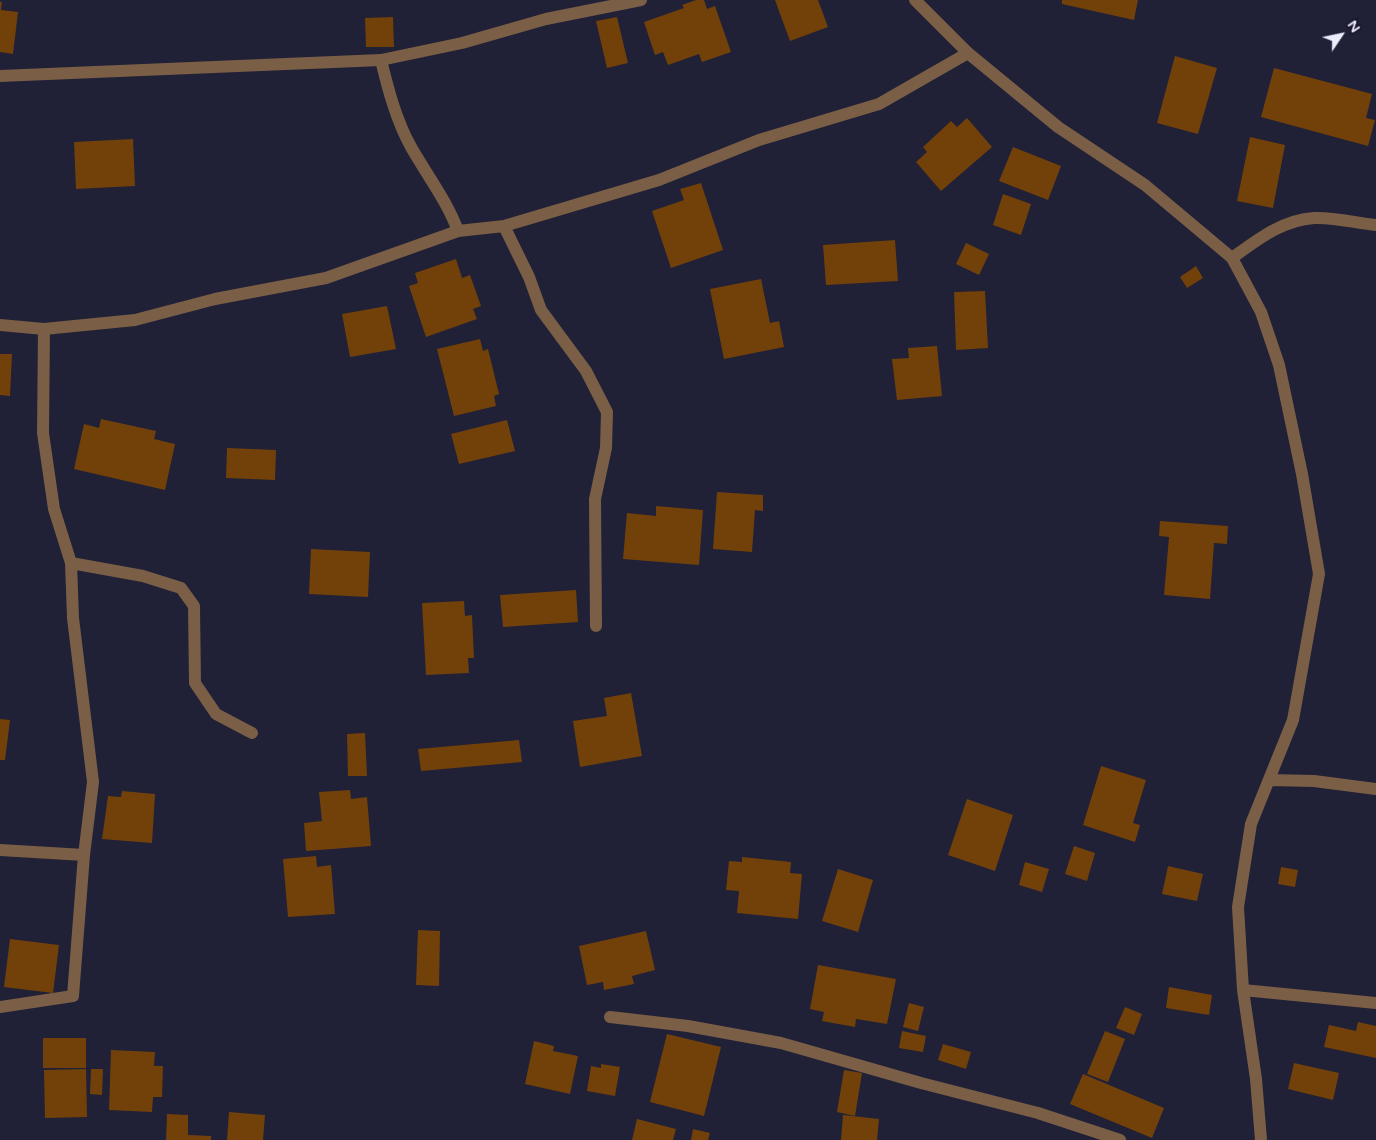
<!DOCTYPE html>
<style>
body{margin:0}
#map{position:relative;width:1376px;height:1140px;overflow:hidden;background:#202037;font-family:"Varela Round",sans-serif}
canvas{display:block}
.north{position:absolute;left:1316px;top:10px;width:50px;height:50px;-webkit-text-stroke:4px #17162d;paint-order:stroke;rotate:56deg;font-size:14px;font-weight:700;line-height:20px;text-align:center;color:#ebecfc}
.north::after{content:'';display:block;margin:auto;width:18px;height:22px;background:#ebecfc;clip-path:polygon(50% 0,100% 100%,50% 72%,0 100%)}
</style>
<div id="map">
<canvas width="1376" height="1140"></canvas>
<div class="north">N</div>
</div>
<script>
const ctx = document.querySelector('canvas').getContext('2d');
ctx.lineJoin = 'round';
function paint(path, color) {
  ctx.fillStyle = color;
  ctx.fill(path, 'evenodd');
}
function strokePath(path, color, width, dash) {
  ctx.strokeStyle = color;
  ctx.lineWidth = width;
  ctx.lineCap = dash ? 'butt' : 'round';
  ctx.setLineDash(dash || []);
  ctx.stroke(path);
}
const building = new Path2D(`
 M696 0H704L707 9 715 6 731 52 702 62 699 54 668 65 663 52 655 55 644 22 684 8 682 5Z
 M775 0H818L828 27 790 41Z
 M1062 0H1138L1134 20 1062 4Z
 M0 2H2L1 10 18 12 13 54 0 52Z
 M393 17 394 47H366L365 18Z
 M617 17 628 63 607 68 596 21Z
 M1175 56 1217 68 1198 134 1157 123Z
 M1274 68 1372 94 1366 118 1375 120 1368 146 1261 117Z
 M967 118 992 147 941 191 916 162 927 152 923 147 951 121 957 127Z
 M1250 137 1285 145 1273 208 1237 201Z
 M133 139 135 186 76 189 74 142Z
 M1013 147 1061 166 1048 200 999 181Z
 M701 183 723 250 671 268 652 211 684 200 680 189Z
 M1003 194 1031 204 1021 235 993 225Z
 M895 240 898 281 826 285 823 245Z
 M966 243 989 254 979 275 956 264Z
 M456 259 462 278 470 275 481 306 473 309 477 319 426 337 409 286 418 283 415 273Z
 M1196 266 1203 278 1187 288 1180 277Z
 M761 279 770 323 779 321 784 347 724 359 710 289Z
 M985 291 988 348 956 350 954 292Z
 M387 306 396 349 350 357 342 314Z
 M480 339 483 351 488 349 499 394 494 396 496 406 454 416 437 349Z
 M937 346 942 396 897 400 892 359 909 358 908 348Z
 M0 354H12L10 396 0 395Z
 M101 419 156 431 154 439 175 444 165 490 74 469 84 424 99 428Z
 M507 420 515 451 459 464 451 434Z
 M227 448 276 450 275 480 226 478Z
 M717 492 763 495V511L755 510 752 552 713 549Z
 M656 506 703 510 699 565 623 559 627 513 656 516Z
 M1160 521 1228 526 1227 544 1214 543 1210 599 1164 595 1169 537 1159 536Z
 M311 549 370 552 368 597 309 594Z
 M576 590 578 622 503 627 500 595Z
 M464 601 465 616 472 615 474 658H468L469 673 426 675 422 603Z
 M631 693 642 756 580 767 573 721 607 716 604 698Z
 M0 719 10 720 5 760H0Z
 M365 733 367 776H348L347 734Z
 M519 740 522 762 421 771 418 749Z
 M1101 766 1146 780 1133 823 1140 825 1135 842 1083 825Z
 M350 790 351 799 367 797 371 846 306 851 304 823 322 821 319 792Z
 M122 791 155 794 152 843 102 839 108 796 121 797Z
 M967 799 1013 815 995 871 948 855Z
 M1074 846 1095 853 1087 881 1065 874Z
 M316 856 317 867 331 865 335 914 288 917 283 859Z
 M742 857 791 862 790 873 802 874 798 919 737 913 739 891 726 890 729 861 742 862Z
 M1025 862 1049 869 1042 892 1019 885Z
 M1168 866 1203 874 1197 901 1162 894Z
 M1281 867 1298 870 1295 887 1278 884Z
 M838 869 873 880 858 932 822 921Z
 M418 930 440 931 439 986 416 985Z
 M646 931 655 970 632 976 634 984 604 990 603 982 587 985 579 946Z
 M10 939 59 945 53 993 4 987Z
 M818 965 896 979 887 1024 856 1019 855 1027 822 1021 824 1012 810 1009Z
 M1169 987 1212 995 1209 1015 1166 1008Z
 M909 1003 924 1007 918 1031 903 1027Z
 M1125 1007 1142 1014 1134 1035 1116 1028Z
 M1358 1022 1376 1026V1058L1324 1047 1329 1025 1356 1031Z
 M902 1031 926 1036 923 1052 899 1048Z
 M1105 1031 1125 1039 1108 1082 1087 1074Z
 M667 1034 721 1047 704 1116 650 1102Z
 M43 1038H86V1068H43Z
 M534 1041 554 1046 553 1051 578 1056 570 1094 525 1084Z
 M943 1044 971 1052 966 1069 938 1060Z
 M111 1050 155 1052 154 1066H163L162 1097H153L152 1112 109 1110Z
 M1294 1063 1339 1073 1333 1100 1288 1089Z
 M601 1064 620 1067 615 1096 587 1091 591 1066 601 1068Z
 M86 1069 87 1117 45 1118 44 1070Z
 M91 1069H103L102 1095 90 1094Z
 M844 1070 862 1073 855 1116 837 1112Z
 M1083 1074 1164 1108 1152 1138 1070 1104Z
 M229 1112 265 1115 263 1140H227Z
 M167 1114 188 1115V1135L211 1136V1140H166Z
 M843 1115 879 1119 877 1140H841Z
 M637 1119 676 1129 673 1140H632Z
 M693 1129 710 1133 708 1140H691Z`);
const minor = new Path2D(`
 M915 0 968 53 1058 127 1145 185 1232 258 1261 312 1279 365 1302 474 1319 574 1293 720 1251 824 1238 907 1243 990 1256 1079 1261 1140
 M381 60C388 89 396 120 411 147 427 175 447 201 458 231
 M0 76 381 60 462 43 546 19 641 0
 M504 226 529 277 541 310 586 371 607 412 606 448 595 499 596 626
 M1232 258C1257 240 1282 220 1314 218 1334 217 1356 223 1376 225
 M0 325 44 329 135 320 215 299 326 278 458 231 504 226 659 180 759 140 879 104 968 53
 M71 563 143 576 181 588 194 606 195 683 216 714 252 733
 M1269 780 1314 781 1376 789
 M0 850 84 855
 M1243 990 1376 1003
 M0 1007 73 996 84 855 93 782 73 618 71 563 54 509 43 433 44 329
 M610 1017 688 1026 781 1043 921 1083 1038 1113 1120 1140`);
paint(building, '#724109');
strokePath(minor, '#7a5e45', 12);
</script>
